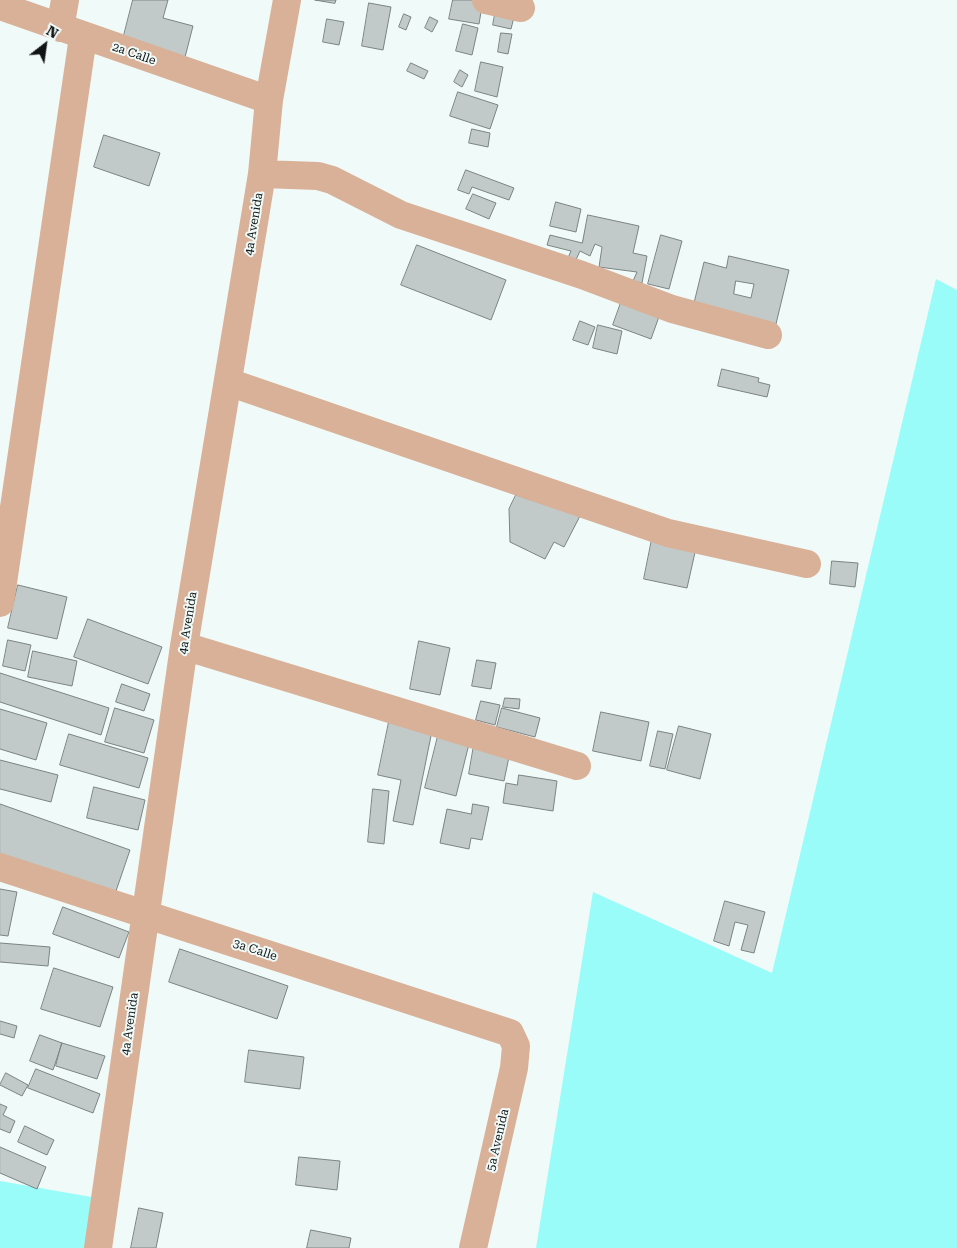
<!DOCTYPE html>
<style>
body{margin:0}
#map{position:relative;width:957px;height:1248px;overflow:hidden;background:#f0faf9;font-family:"Roboto Serif",serif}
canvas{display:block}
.north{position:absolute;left:20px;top:20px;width:50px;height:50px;-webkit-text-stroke:4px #f0faf9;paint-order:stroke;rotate:30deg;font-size:14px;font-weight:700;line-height:20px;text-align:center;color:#101413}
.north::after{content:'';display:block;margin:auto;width:18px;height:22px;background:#101413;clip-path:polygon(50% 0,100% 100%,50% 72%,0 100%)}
</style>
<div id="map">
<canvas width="957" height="1248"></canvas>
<div class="north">N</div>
</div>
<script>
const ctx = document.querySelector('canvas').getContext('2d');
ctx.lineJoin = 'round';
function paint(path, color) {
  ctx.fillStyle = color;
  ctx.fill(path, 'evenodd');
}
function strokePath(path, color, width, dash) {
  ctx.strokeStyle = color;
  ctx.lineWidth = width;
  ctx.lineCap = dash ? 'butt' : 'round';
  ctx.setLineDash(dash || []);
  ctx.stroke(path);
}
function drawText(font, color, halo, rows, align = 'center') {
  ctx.font = font + ' "Roboto Serif",serif';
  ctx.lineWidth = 4;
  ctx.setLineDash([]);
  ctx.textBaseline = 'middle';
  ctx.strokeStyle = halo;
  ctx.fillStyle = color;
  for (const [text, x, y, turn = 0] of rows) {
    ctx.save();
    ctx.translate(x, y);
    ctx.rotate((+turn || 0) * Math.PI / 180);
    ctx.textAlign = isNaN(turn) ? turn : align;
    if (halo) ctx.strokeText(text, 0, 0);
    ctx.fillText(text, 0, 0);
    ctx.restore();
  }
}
const green = new Path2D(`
 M936 279 957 290V1248H536L593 892 772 973Z
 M0 1181 97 1198 89 1248H0Z`);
const building = new Path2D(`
 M133 0H168L163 18 193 26 183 65 121 47Z
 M315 0H336L335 3Z
 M453 0H483L479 24 449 19Z
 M369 3 391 7 383 50 362 46Z
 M496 9 515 13 511 29 493 25Z
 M404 14 411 17 406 30 399 27Z
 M430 17 438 21 432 32 425 28Z
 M327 19 344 22 339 45 323 42Z
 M463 24 478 28 472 55 456 51Z
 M501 33 512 34 508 54 498 52Z
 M481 62 503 67 497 97 475 91Z
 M411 63 428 71 424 79 407 71Z
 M460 70 468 75 462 87 454 82Z
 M458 92 498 105 490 129 450 116Z
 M472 129 490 133 488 147 469 143Z
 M104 135 160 153 149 186 94 167Z
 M466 170 514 188 509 200 472 187 469 194 458 190Z
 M473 194 496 203 489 219 466 209Z
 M556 202 581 209 576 232 550 226Z
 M588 215 639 226 633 253 647 256 642 283 633 281 637 272 599 267 602 247 595 244 590 256 580 251 574 264 567 260 571 251 547 245 550 235 582 243Z
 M661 235 682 241 669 289 648 284Z
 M417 245 506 280 491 320 401 285Z
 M729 256 789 270 775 328 694 303 704 262 726 268ZM736 281 754 284 751 298 734 294Z
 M623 297 661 311 651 339 613 325Z
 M580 321 595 327 588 345 573 340Z
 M598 325 622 331 617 354 593 348Z
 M722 369 759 378 758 382 770 385 767 397 718 386Z
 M516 495 580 516 564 547 554 542 545 559 510 542 509 509Z
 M652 539 696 548 687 588 644 579Z
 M832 561 858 563 855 587 830 584Z
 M18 585 67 597 57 639 8 628Z
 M88 619 162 647 148 684 74 657Z
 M8 640 31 645 25 671 3 666Z
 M419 641 450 648 440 695 410 689Z
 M33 651 77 661 72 686 28 677Z
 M477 660 496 663 491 689 472 686Z
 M0 673 109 708 101 735 0 702Z
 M122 684 150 694 144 711 116 702Z
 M505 698 520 699 519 709 503 707Z
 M481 701 500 705 495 725 476 720Z
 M115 708 154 720 144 753 105 742Z
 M502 708 540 718 535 737 497 727Z
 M0 709 47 723 36 760 0 749Z
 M601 712 649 722 641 761 593 751Z
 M390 717 433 726 413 825 393 821 401 780 378 775Z
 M679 726 711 734 700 779 667 770Z
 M658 731 673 734 665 769 650 766Z
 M69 734 148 758 139 788 60 765Z
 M438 736 469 744 456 796 425 788Z
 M474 745 510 752 504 781 469 774Z
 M0 760 58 775 51 802 0 789Z
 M519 775 557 781 553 811 503 803 506 783 517 785Z
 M94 787 145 800 138 830 87 818Z
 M373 789 389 791 384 844 368 842Z
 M0 804 130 850 115 894 0 854Z
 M473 804 489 807 482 840 471 838 469 849 440 843 447 809 471 814Z
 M0 889 17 892 8 936 0 935Z
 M725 901 765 912 754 953 741 950 748 925 735 922 729 946 714 941Z
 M63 907 129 932 119 958 53 934Z
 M0 943 50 947 48 966 0 962Z
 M180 949 288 986 277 1019 169 982Z
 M54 968 113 987 100 1027 41 1009Z
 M0 1021 17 1026 14 1038 0 1034Z
 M40 1035 62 1043 53 1070 30 1061Z
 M62 1043 105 1056 97 1079 56 1066Z
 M249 1050 304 1057 300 1089 245 1082Z
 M36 1069 100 1094 93 1113 28 1088Z
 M6 1073 28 1085 22 1096 0 1085Z
 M0 1104 7 1107 3 1115 15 1121 10 1133 0 1129Z
 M25 1126 54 1140 47 1155 18 1142Z
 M0 1147 46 1167 37 1189 0 1173Z
 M299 1157 340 1161 337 1190 296 1185Z
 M139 1208 163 1213 156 1248H131Z
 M311 1230 351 1238 349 1248H307Z`);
const minor = new Path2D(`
 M486 0 521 8
 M0 6 269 100
 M60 28 65 0
 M262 174 318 176 332 180 401 215 582 275 672 309 768 335
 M228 382 668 533 807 564
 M0 603 83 37
 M184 646 577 766
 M0 867 510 1033 516 1046 514 1068 473 1248
 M98 1248 184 646 262 174 269 100 287 0`);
const streetNames = [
 ["2a Calle",134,54,19],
 ["4a Avenida",254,224,-81],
 ["4a Avenida",188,623,-81],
 ["3a Calle",255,950,18],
 ["4a Avenida",130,1024,-82],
 ["5a Avenida",498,1140,-77]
];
paint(green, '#9afcf8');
paint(building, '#c1cac9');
strokePath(building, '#7b8483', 1);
strokePath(minor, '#d9b198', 28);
drawText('12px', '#101413', '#f0faf9', streetNames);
</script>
